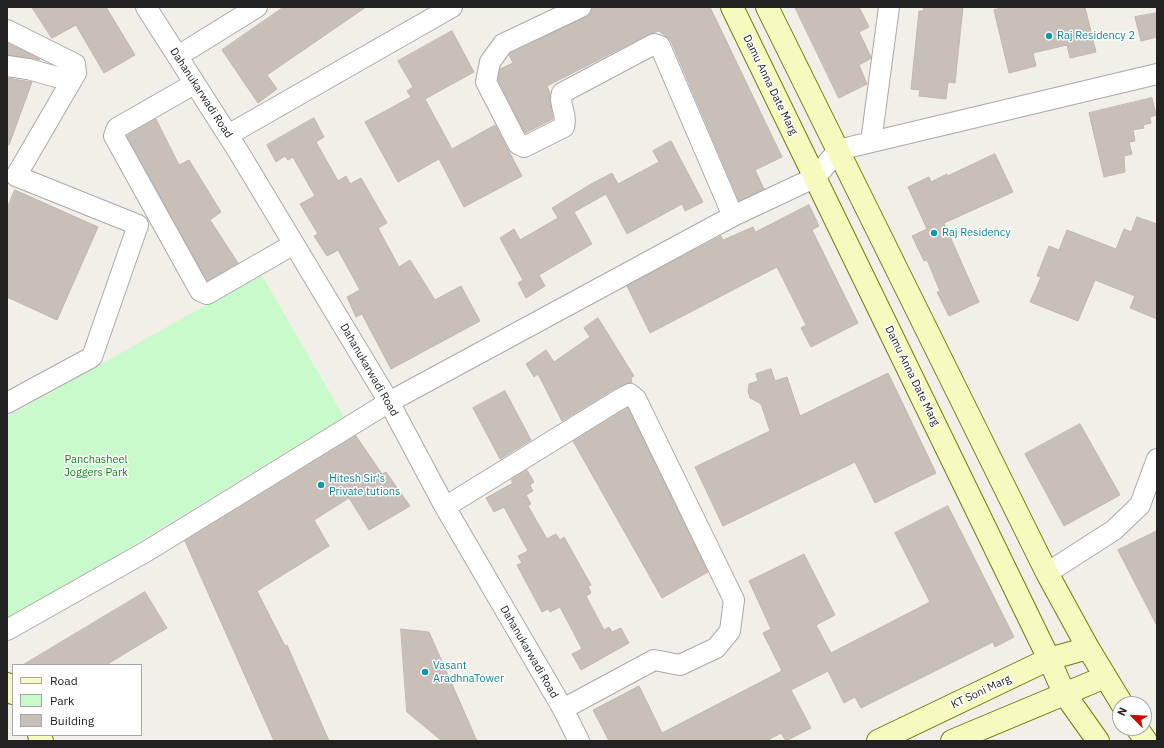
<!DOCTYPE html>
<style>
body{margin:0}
#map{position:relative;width:1164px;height:748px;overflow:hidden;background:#f2efe9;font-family:"IBM Plex Sans",sans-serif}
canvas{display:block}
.frame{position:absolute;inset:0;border:8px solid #222;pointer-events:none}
.legend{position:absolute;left:12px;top:664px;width:130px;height:72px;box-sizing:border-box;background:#fff;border:1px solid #a7a7a7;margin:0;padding:5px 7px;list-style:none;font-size:12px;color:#222}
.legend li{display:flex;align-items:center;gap:8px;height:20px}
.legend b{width:20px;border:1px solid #a7a7a7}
.north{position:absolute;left:1112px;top:696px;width:40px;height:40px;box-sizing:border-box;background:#fff;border:1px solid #a7a7a7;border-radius:50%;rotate:294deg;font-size:11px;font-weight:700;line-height:16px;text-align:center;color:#222}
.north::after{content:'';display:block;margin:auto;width:14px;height:18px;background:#d40000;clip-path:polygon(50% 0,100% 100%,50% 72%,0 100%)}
</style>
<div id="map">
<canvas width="1164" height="748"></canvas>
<div class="frame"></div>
<ul class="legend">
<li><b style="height:5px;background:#f7fabf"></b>Road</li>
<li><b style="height:11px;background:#c8facc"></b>Park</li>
<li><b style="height:11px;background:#c7bfb8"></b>Building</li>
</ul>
<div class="north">N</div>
</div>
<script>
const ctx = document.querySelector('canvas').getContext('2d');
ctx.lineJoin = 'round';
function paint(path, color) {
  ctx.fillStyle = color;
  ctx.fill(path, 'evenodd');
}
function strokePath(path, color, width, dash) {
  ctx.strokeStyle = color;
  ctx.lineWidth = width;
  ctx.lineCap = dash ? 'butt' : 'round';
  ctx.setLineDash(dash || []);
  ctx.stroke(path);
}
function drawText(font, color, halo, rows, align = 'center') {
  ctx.font = font + ' "IBM Plex Sans",sans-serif';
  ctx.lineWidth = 3;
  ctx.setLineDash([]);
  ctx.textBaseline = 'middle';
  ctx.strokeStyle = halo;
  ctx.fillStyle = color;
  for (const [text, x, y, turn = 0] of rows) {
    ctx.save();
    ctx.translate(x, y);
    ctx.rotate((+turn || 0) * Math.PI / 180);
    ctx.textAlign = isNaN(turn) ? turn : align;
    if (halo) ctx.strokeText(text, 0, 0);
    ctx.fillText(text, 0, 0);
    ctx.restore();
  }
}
const park = new Path2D(`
 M261 274 344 417 7 622V417Z`);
const building = new Path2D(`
 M32 7H106L135 55 104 73 76 25 52 38Z
 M284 7H366L267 75 277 89 258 103 222 50Z
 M592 7H710L782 157 755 170 764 189 739 201 671 41 659 31 649 34 547 86 550 93V103L553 119 525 133 498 80 500 69 513 63 509 55 511 53 586 17 591 13Z
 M795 7H859L869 27 859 32 871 57 870 59 859 65 867 84 839 98Z
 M924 7H963L955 83 948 82 946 99 919 96 920 90 911 89 919 11H923Z
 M1008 7H1085L1096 52 1070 58 1067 45 1033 53 1036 66 1009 73 994 10Z
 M1157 13V37L1141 41 1135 17Z
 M452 31 474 72 425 99 452 149 495 125 522 176 464 207 439 159 398 182 365 122 411 97 407 91 413 87 398 61Z
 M7 43 40 59 39 60 7 55Z
 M7 78 32 82 9 145 7 144Z
 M1152 98 1156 115 1150 117 1151 123 1143 125 1144 128 1133 130 1135 141 1129 142 1132 154 1124 156 1125 172 1104 177 1089 113Z
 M314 118 324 137 316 142 338 181 346 176 350 184 361 178 387 223 378 228 399 267 410 260 435 300 461 286 480 321 391 369 362 314 356 317 347 297 360 290 338 250 327 256 314 236 318 234 300 204 315 196 293 157 288 160 285 156 276 162 267 145Z
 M156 119 179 165 189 160 221 212 210 220 238 263 207 281 127 136Z
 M671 141 703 202 685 211 682 204 627 234 606 194 574 212 592 244 539 275 545 286 526 298 518 283 523 280 500 238 514 229 520 240 558 218 552 208 591 184 612 173 618 184 659 162 653 151Z
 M995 154 1013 192 944 223 979 302 949 316 937 292 940 291 927 260 924 261 912 236 927 229 908 187 929 177 931 182 947 174V176Z
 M15 190 98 227 57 320 7 297V209Z
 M809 205 819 226 812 230 858 323 811 347 801 328 806 325 777 267 650 333 627 286 721 236 723 240 753 227 755 232Z
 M1137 217 1157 224V319L1130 308 1135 296 1095 280 1078 321 1030 302 1041 277 1037 276 1049 246 1059 250 1067 230 1116 249 1124 229 1131 232Z
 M598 318 634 376 631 378 632 382 614 389 562 421 538 374 534 377 526 364 546 350 554 362 590 337 584 328Z
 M771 369 775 381 787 377 800 416 888 373 936 473 875 503 855 462 723 526 695 467 770 431 761 404 750 398 748 391 749 384 758 381 756 374Z
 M505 391 531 440 500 459 473 408Z
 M628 408 708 572 662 598 573 441Z
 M1080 424 1120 495 1064 526 1025 454Z
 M356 436 382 474 386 472 410 506 369 530 349 498 314 520 329 546 257 591 285 646 287 645 329 741H274L185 541Z
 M527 470 534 482 530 485 533 491 526 495 531 504 528 506 547 539 556 534 560 540 564 537 591 585 588 586 591 593 586 596 604 630 609 627 612 632 621 628 629 643 581 670 572 654 582 649 560 607 550 612 548 609 542 612 517 565 522 563 518 556 528 551 504 507 494 512 486 498 513 483 511 480Z
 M948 506 1014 637 995 647 993 642 861 708 855 697 844 703 828 671 791 690 811 728 786 741 781 733 766 741H609L593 710 639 686 662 733 782 671 763 633 771 629 749 581 804 554 835 615 816 625 831 653 930 602 895 533Z
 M1157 531V626L1118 550Z
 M145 592 167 628 106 665H23Z
 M401 629 429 632 477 741H442L407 712Z`);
const street = new Path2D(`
 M146 7 238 151 389 402 445 507 563 709 579 741
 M581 7 503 44 490 62 486 82 518 144 524 147 564 127C568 113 558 105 562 93L654 44 660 46 733 216
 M7 30 75 64 76 73 16 176 138 225 92 357 7 403
 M178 56 257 7
 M7 66 28 69 71 81
 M194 84 117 128 114 136 200 291 207 294 294 244
 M228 135 452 7
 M871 142 889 7
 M445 507 620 399 630 394 636 399 734 600 730 631 716 648 680 665 654 660 563 709
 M1047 573 1114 530 1140 505 1157 459
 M7 630 147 551 389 402 733 216 816 177 838 150 1157 74`);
const secondary = new Path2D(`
 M732 7 1049 659 1064 693 1098 741
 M767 7 1047 573 1088 648 1122 704
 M7 684 13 693
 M1137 728 1146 741
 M39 735 42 741
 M878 741 1049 659 1088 648
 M952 741 1105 677`);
const markers = [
 [1049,36,4,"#0f9aa8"],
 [934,233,4,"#0f9aa8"],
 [321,485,4,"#0f9aa8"],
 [425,672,4,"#0f9aa8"]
];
const cultureNames = [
 ["Raj Residency 2",1057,36],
 ["Raj Residency",942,233],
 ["Hitesh Sir's",329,479],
 ["Private tutions",329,492],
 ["Vasant",433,666],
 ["AradhnaTower",433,679]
];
const streetNames = [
 ["Damu Anna Date Marg",770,85,64],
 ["Dahanukarwadi Road",201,93,57],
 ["Dahanukarwadi Road",369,370,60],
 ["Damu Anna Date Marg",912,376,64],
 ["Dahanukarwadi Road",529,652,60],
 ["KT Soni Marg",981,692,-25]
];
const parkNames = [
 ["Panchasheel",96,460],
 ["Joggers Park",96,473]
];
paint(park, '#c8facc');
paint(building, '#c7bfb8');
strokePath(building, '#c4b6ab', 1);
strokePath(street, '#a9a9a9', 22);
strokePath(secondary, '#707d05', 24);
strokePath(street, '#fff', 20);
strokePath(secondary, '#f7fabf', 22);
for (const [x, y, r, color] of markers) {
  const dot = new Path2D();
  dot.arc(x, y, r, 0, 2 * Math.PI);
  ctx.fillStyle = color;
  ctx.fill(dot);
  strokePath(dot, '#fff', 1.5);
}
drawText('11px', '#0d838f', '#fff', cultureNames, 'left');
drawText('11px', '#222', '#fff', streetNames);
drawText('11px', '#0c8416', '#fff', parkNames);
</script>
